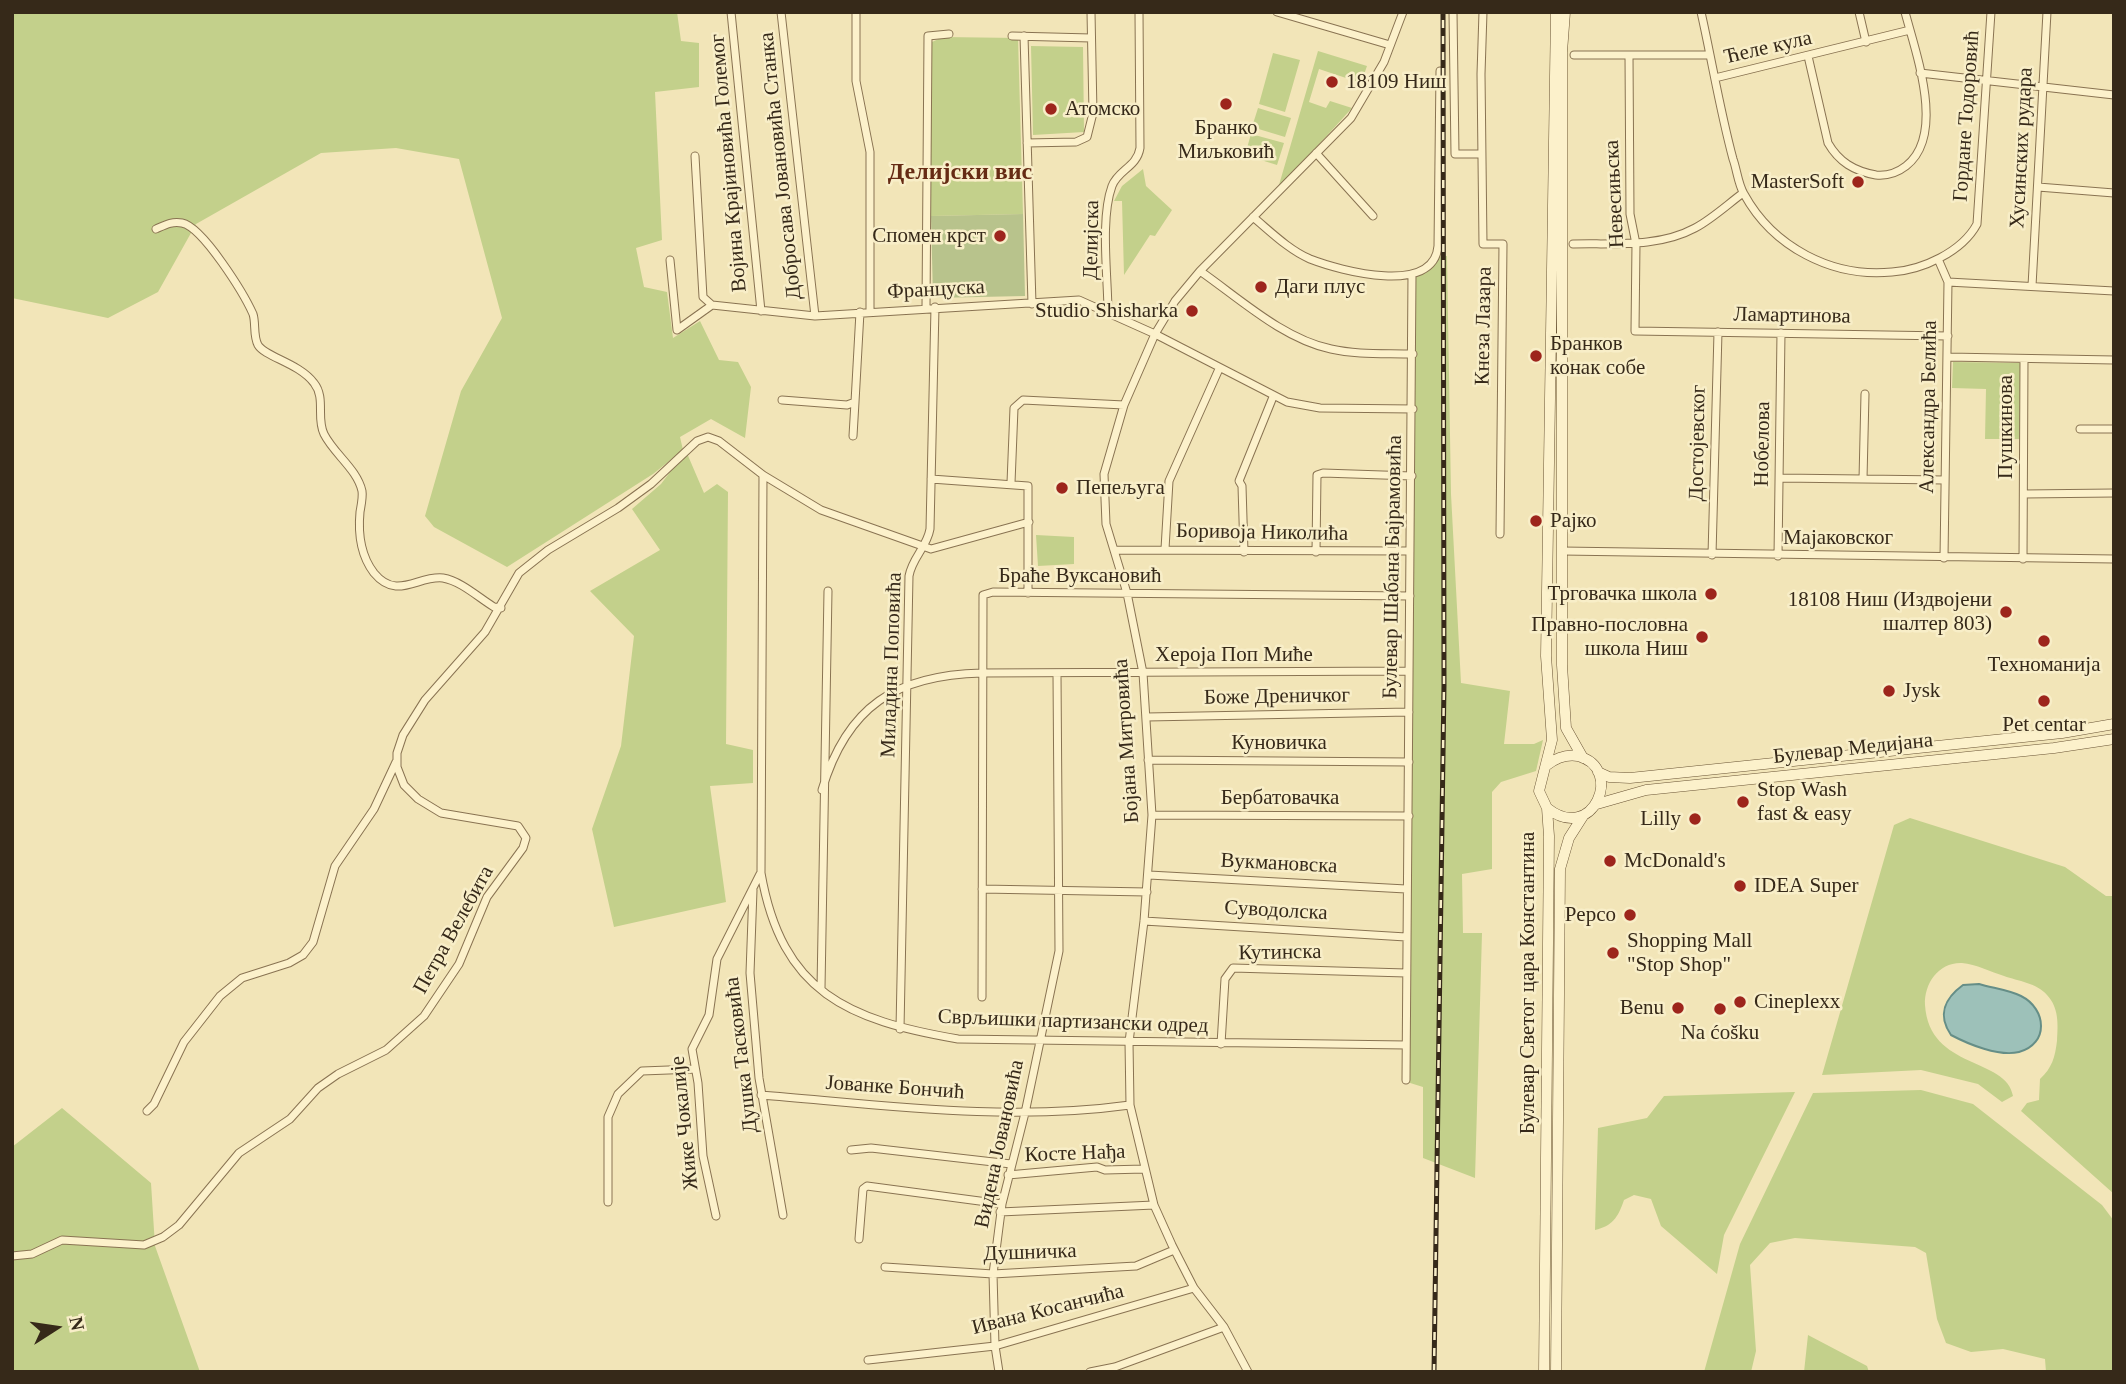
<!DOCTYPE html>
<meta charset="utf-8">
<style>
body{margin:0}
#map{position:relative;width:2126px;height:1384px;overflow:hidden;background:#f2e5b8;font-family:"Times New Roman",serif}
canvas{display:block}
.frame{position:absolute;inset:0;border:14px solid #362919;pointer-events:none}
.north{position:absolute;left:21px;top:1293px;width:70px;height:70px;-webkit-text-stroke:5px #f8eec8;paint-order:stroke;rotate:78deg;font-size:19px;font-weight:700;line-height:28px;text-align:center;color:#362919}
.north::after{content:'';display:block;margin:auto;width:24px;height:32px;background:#362919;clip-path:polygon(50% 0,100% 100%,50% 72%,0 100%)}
</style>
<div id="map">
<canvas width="2126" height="1384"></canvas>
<div class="frame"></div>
<div class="north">N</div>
</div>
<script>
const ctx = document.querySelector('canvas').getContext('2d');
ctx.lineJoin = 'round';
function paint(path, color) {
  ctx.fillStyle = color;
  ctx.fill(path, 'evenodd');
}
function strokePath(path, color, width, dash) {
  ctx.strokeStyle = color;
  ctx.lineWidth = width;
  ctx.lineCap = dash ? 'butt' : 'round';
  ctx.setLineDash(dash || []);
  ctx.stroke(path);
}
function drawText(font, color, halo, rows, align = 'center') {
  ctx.font = font + ' "Times New Roman",serif';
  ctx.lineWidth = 5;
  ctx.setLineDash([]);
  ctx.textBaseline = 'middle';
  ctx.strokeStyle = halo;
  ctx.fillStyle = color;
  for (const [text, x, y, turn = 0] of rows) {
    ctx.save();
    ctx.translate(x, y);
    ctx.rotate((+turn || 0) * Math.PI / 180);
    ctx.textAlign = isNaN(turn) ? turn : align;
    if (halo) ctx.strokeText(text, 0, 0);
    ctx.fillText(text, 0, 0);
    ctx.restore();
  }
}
const green = new Path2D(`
 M12 12H677L681 41 699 43V87L655 92 662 240 636 248 644 287 667 292 673 338 700 321 719 360 738 362 751 387 745 438 711 419 680 437 683 450 653 474 507 567 434 527 425 516 461 391 502 318 459 159 396 148 321 153 196 224 158 292 108 318 12 298Z
 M943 37 1018 38 1023 214 931 216V47L932 42Z
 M1031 46 1083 47 1084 132 1033 135Z
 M1318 51 1367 66 1361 83 1319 69 1309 102 1326 108 1330 101 1352 108 1285 182 1279 185Z
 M1273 53 1300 60 1285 112 1259 104Z
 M1258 108 1291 118 1285 137 1252 127Z
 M1251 134 1284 143 1277 165 1245 155Z
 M1143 169 1146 186 1172 210 1155 236 1150 235 1124 275 1122 201H1114L1122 186Z
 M1447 256 1451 494 1461 683 1510 691 1504 744H1534L1543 740 1536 771 1501 782 1492 792V869L1462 874 1463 933H1482L1475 1178 1423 1158V1087L1407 1082 1413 275 1431 267 1437 257Z
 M1953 362 2021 363 2020 439H1985L1986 389 1952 388Z
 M686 451 704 493 717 484 728 492 726 744 753 750V783L710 786 726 902 614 927 592 829 621 746 634 636 590 591 660 550 632 509 661 484Z
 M1036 535 1074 537V564L1038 566Z
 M1910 818 2065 867 2106 896H2114V1194L2021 1111 2027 1103 2039 1100 2040 1079C2052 1068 2055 1057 2057 1041 2058 1024 2059 1008 2047 995 2037 983 2018 981 2004 976 1991 972 1976 964 1962 963 1939 962 1924 983 1925 1005 1929 1070 2007 1057 2013 1096L2002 1102 1978 1084 1921 1070 1822 1075 1894 825Z
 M1921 1090 1973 1104 2102 1205 2114 1221V1372H2046L2045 1359 2003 1349 1971 1352 1946 1343 1937 1319 1926 1253 1915 1247 1795 1238 1770 1243 1750 1265 1756 1351 1751 1372H1704L1740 1244 1813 1093Z
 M1795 1092 1724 1235 1717 1274 1661 1226 1651 1199 1634 1195 1624 1200C1618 1218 1612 1226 1595 1230L1598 1128 1647 1118 1664 1096Z
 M62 1108 151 1183 155 1246 200 1372H12V1147Z
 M1808 1335 1867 1366 1869 1372H1804Z`);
const cemetery = new Path2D(`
 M1023 214 1025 296 933 298 931 216Z`);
const water = new Path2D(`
 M1979 984C1992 988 2009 990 2021 996 2047 1009 2049 1044 2019 1052 1999 1057 1968 1044 1951 1035 1937 1015 1945 998 1963 985Z`);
const street = new Path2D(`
 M731 12 761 311
 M781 12 815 316
 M856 12V81L870 152V311
 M1277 12 1390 45
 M1453 12 1455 154H1481
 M1483 12 1481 74 1483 244H1503L1500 534
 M1701 12C1712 61 1720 111 1733 159 1737 170 1738 184 1744 194 1773 247 1832 278 1892 272 1922 270 1962 252 1977 224L1991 12
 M1859 12 1866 42
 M1012 36 1091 38
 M1024 36 1032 304
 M1574 55H1710
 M1629 55 1630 214 1636 244 1635 331 1948 336
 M1808 56 1828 143C1839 162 1854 171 1876 175 1887 176 1897 173 1906 166 1946 135 1916 54 1905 12
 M1920 73 2114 95
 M1715 78 1910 30
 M1027 143 1076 142 1087 137 1093 113 1091 12
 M1316 153 1373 216
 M695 156 703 297 712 305 815 316 1079 300 1155 334 1287 402 1320 408 1413 409
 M2038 187 2114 193
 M1253 217C1271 232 1289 250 1310 259 1341 271 1434 296 1438 246L1440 71
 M156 229C165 225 172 221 182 223 203 227 244 294 253 314 256 323 253 336 258 345 265 357 299 363 314 383 326 398 316 418 324 434 334 454 357 469 362 491 363 497 361 506 360 512 358 533 361 556 374 573 397 601 418 575 443 578 461 581 479 598 494 607L501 608
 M1573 244C1613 243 1658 248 1695 228 1712 219 1728 204 1743 193
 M1938 259 1948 282 1944 558
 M670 260 677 330 712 305
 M1200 271C1239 298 1283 339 1331 349 1357 355 1386 353 1413 354
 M1948 282 2114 291
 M2032 286 2047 12
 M926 307 928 36 949 34
 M1108 313C1108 277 1100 219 1112 186 1118 170 1137 167 1140 148L1139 12
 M1948 357 2114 360
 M782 400 847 405 855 402 860 312
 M2080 429H2114
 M853 436 855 402
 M763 475 761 873C782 993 848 1020 958 1039L1406 1045
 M1780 478 1945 480
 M931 479 1028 486V593
 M1863 479 1865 394
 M1011 483 1014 408 1023 400 1124 405
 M2024 494 2114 493
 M1165 549 1169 481 1219 369
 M1114 550 1410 551
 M1562 551 2114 559
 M1244 552 1242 486 1239 481 1273 397
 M1316 552 1317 475 1323 473 1412 476
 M1712 555 1718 332
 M1778 556 1781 333
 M2023 559 2024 359
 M1147 717 1409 712
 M1148 760 1409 762
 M822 790C847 706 896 675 982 673L1409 671
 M1152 815 1409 816
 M1149 875 1406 889
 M982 889 1147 892
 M753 890 750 973 759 1078 783 1215
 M1144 921 1406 937
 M821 988 828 591
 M982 997 983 595 993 592 1410 596
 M900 1029 909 576C912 558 927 547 930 529L935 307
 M1221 1044 1225 979 1233 968 1406 973
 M1406 1080 1412 274
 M761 1095C884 1105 1007 1122 1130 1105
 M147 1111 154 1104 184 1042 220 996 242 978 289 963 303 955 313 942 335 866 374 809 396 762
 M851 1150 871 1148 1011 1164
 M1008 1175 1097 1167 1105 1170 1144 1169
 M608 1202V1117L618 1094 642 1071 695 1069
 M1000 1212 1154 1205
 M716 1216 703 1156 698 1083 692 1049 709 1015 717 959 760 874
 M859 1239 863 1189 867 1186 1002 1204
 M12 1256 32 1254 62 1240 144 1245 163 1237 179 1225 239 1153 290 1119 318 1088 338 1074 386 1050 424 1016 459 964 487 897 523 848 526 838 518 826 441 813 418 799 404 785 397 767V753L403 735 425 700 485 632 519 573 548 550 618 508 651 484 697 441 708 437 719 441 763 475 821 510 931 549 1029 522
 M885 1267 993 1274 1136 1266 1174 1250
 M868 1360 995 1346 1194 1288
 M999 1372 995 1346 993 1274 1002 1204 1025 1113 1059 951 1057 674
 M1090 1372 1115 1367 1224 1327
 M1248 1372 1224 1327 1194 1288 1172 1245 1154 1205 1130 1105 1129 1042 1144 921 1152 815 1143 673 1127 593 1106 524 1104 474 1124 405 1155 334 1175 301 1200 271 1351 118 1384 62 1403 12`);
const secondary = new Path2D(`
 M1565 12 1562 52V665L1566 728 1583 758
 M1598 772 1609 777 1630 778 2062 733 2114 724
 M1597 804 1646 790 2054 748 2114 739
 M1547 808C1593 845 1625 768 1578 756 1566 754 1556 758 1547 765
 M1544 1372 1549 836 1547 808 1539 791 1552 740 1546 656 1556 12
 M1556 1372 1560 869 1569 838 1583 816`);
const rail = new Path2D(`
 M1434 1372 1444 685 1443 12`);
const markers = [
 [1332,82,7,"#9d251c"],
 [1226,104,7,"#9d251c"],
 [1051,109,7,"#9d251c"],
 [1858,182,7,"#9d251c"],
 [1000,236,7,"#9d251c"],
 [1261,287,7,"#9d251c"],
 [1192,311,7,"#9d251c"],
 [1536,356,7,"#9d251c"],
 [1062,488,7,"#9d251c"],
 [1536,521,7,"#9d251c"],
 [1711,594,7,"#9d251c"],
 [2006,612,7,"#9d251c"],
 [1702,637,7,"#9d251c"],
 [2044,641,7,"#9d251c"],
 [1889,691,7,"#9d251c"],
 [2044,701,7,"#9d251c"],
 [1743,802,7,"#9d251c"],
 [1695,819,7,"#9d251c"],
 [1610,861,7,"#9d251c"],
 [1740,886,7,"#9d251c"],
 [1630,915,7,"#9d251c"],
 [1613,953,7,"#9d251c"],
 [1740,1002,7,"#9d251c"],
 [1678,1008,7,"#9d251c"],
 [1720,1009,7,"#9d251c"]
];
const streetNames = [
 ["Ћеле кула",1768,48,-13],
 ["Гордане Тодоровић",1967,116,-86],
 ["Хусинских рудара",2022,148,-87],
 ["Војина Крајиновића Големог",729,163,-95],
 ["Добросава Јовановића Станка",781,166,-96],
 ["Невесињска",1615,194,-93],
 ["Делијска",1092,240,-89],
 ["Француска",936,290,-3],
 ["Ламартинова",1792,316,1],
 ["Кнеза Лазара",1484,326,-89],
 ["Александра Белића",1929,407,-89],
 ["Пушкинова",2006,427,-90],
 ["Достојевског",1698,443,-89],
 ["Нобелова",1763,444,-89],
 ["Боривоја Николића",1262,533,1],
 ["Мајаковског",1838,538],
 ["Булевар Шабана Бајрамовића",1393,567,-89],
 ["Браће Вуксановић",1080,576],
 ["Хероја Поп Миће",1234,655],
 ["Миладина Поповића",892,665,-88],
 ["Боже Дреничког",1277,697,-1],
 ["Бојана Митровића",1127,741,-94],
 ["Куновичка",1279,743],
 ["Булевар Медијана",1853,749,-6],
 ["Бербатовачка",1280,798],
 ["Вукмановска",1279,864,3],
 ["Суводолска",1276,911,3],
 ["Петра Велебита",454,930,-61],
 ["Кутинска",1280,953,-1],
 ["Булевар Светог цара Константина",1528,983,-90],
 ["Сврљишки партизански одред",1073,1022,2],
 ["Душка Тасковића",742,1055,-97],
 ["Јованке Бончић",895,1088,4],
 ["Жике Чокалије",685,1123,-96],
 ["Видена Јовановића",1000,1144,-78],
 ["Косте Нађа",1075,1154,-2],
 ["Душничка",1030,1253,-2],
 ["Ивана Косанчића",1048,1310,-14]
];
const poiNames = [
 ["18109 Ниш",1346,82],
 ["Атомско",1065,109],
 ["Бранко",1226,128,"center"],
 ["Миљковић",1226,152,"center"],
 ["MasterSoft",1844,182,"right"],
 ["Спомен крст",986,236,"right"],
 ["Даги плус",1275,287],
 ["Studio Shisharka",1178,311,"right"],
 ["Бранков",1550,344],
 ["конак собе",1550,368],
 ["Пепељуга",1076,488],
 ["Рајко",1550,521],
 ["Трговачка школа",1697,594,"right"],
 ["18108 Ниш (Издвојени",1992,600,"right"],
 ["шалтер 803)",1992,624,"right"],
 ["Правно-пословна",1688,625,"right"],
 ["школа Ниш",1688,649,"right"],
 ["Техноманија",2044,665,"center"],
 ["Jysk",1903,691],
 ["Pet centar",2044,725,"center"],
 ["Stop Wash",1757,790],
 ["fast & easy",1757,814],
 ["Lilly",1681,819,"right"],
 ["McDonald's",1624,861],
 ["IDEA Super",1754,886],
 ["Pepco",1616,915,"right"],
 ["Shopping Mall",1627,941],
 ["\"Stop Shop\"",1627,965],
 ["Cineplexx",1754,1002],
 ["Benu",1664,1008,"right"],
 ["Na ćošku",1720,1033,"center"]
];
const quarterNames = [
 ["Делијски вис",960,173]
];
paint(green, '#c3d08b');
paint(cemetery, '#b8c38c');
paint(water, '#9dc1b9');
strokePath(water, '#658e87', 2);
strokePath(street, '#897352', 9);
strokePath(secondary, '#6a5435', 11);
strokePath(street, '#fcf1cb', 7);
strokePath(secondary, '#fcf1cb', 10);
strokePath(rail, '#362919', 5);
strokePath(rail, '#f8eec8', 2.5, [8]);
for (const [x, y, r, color] of markers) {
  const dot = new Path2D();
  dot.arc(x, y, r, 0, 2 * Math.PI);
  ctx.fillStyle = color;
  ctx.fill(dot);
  strokePath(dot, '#f8eec8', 2.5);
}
drawText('21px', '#362919', '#f8eec8', streetNames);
drawText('21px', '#362919', '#f8eec8', poiNames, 'left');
drawText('bold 24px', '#662b14', '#f8eec8', quarterNames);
</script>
